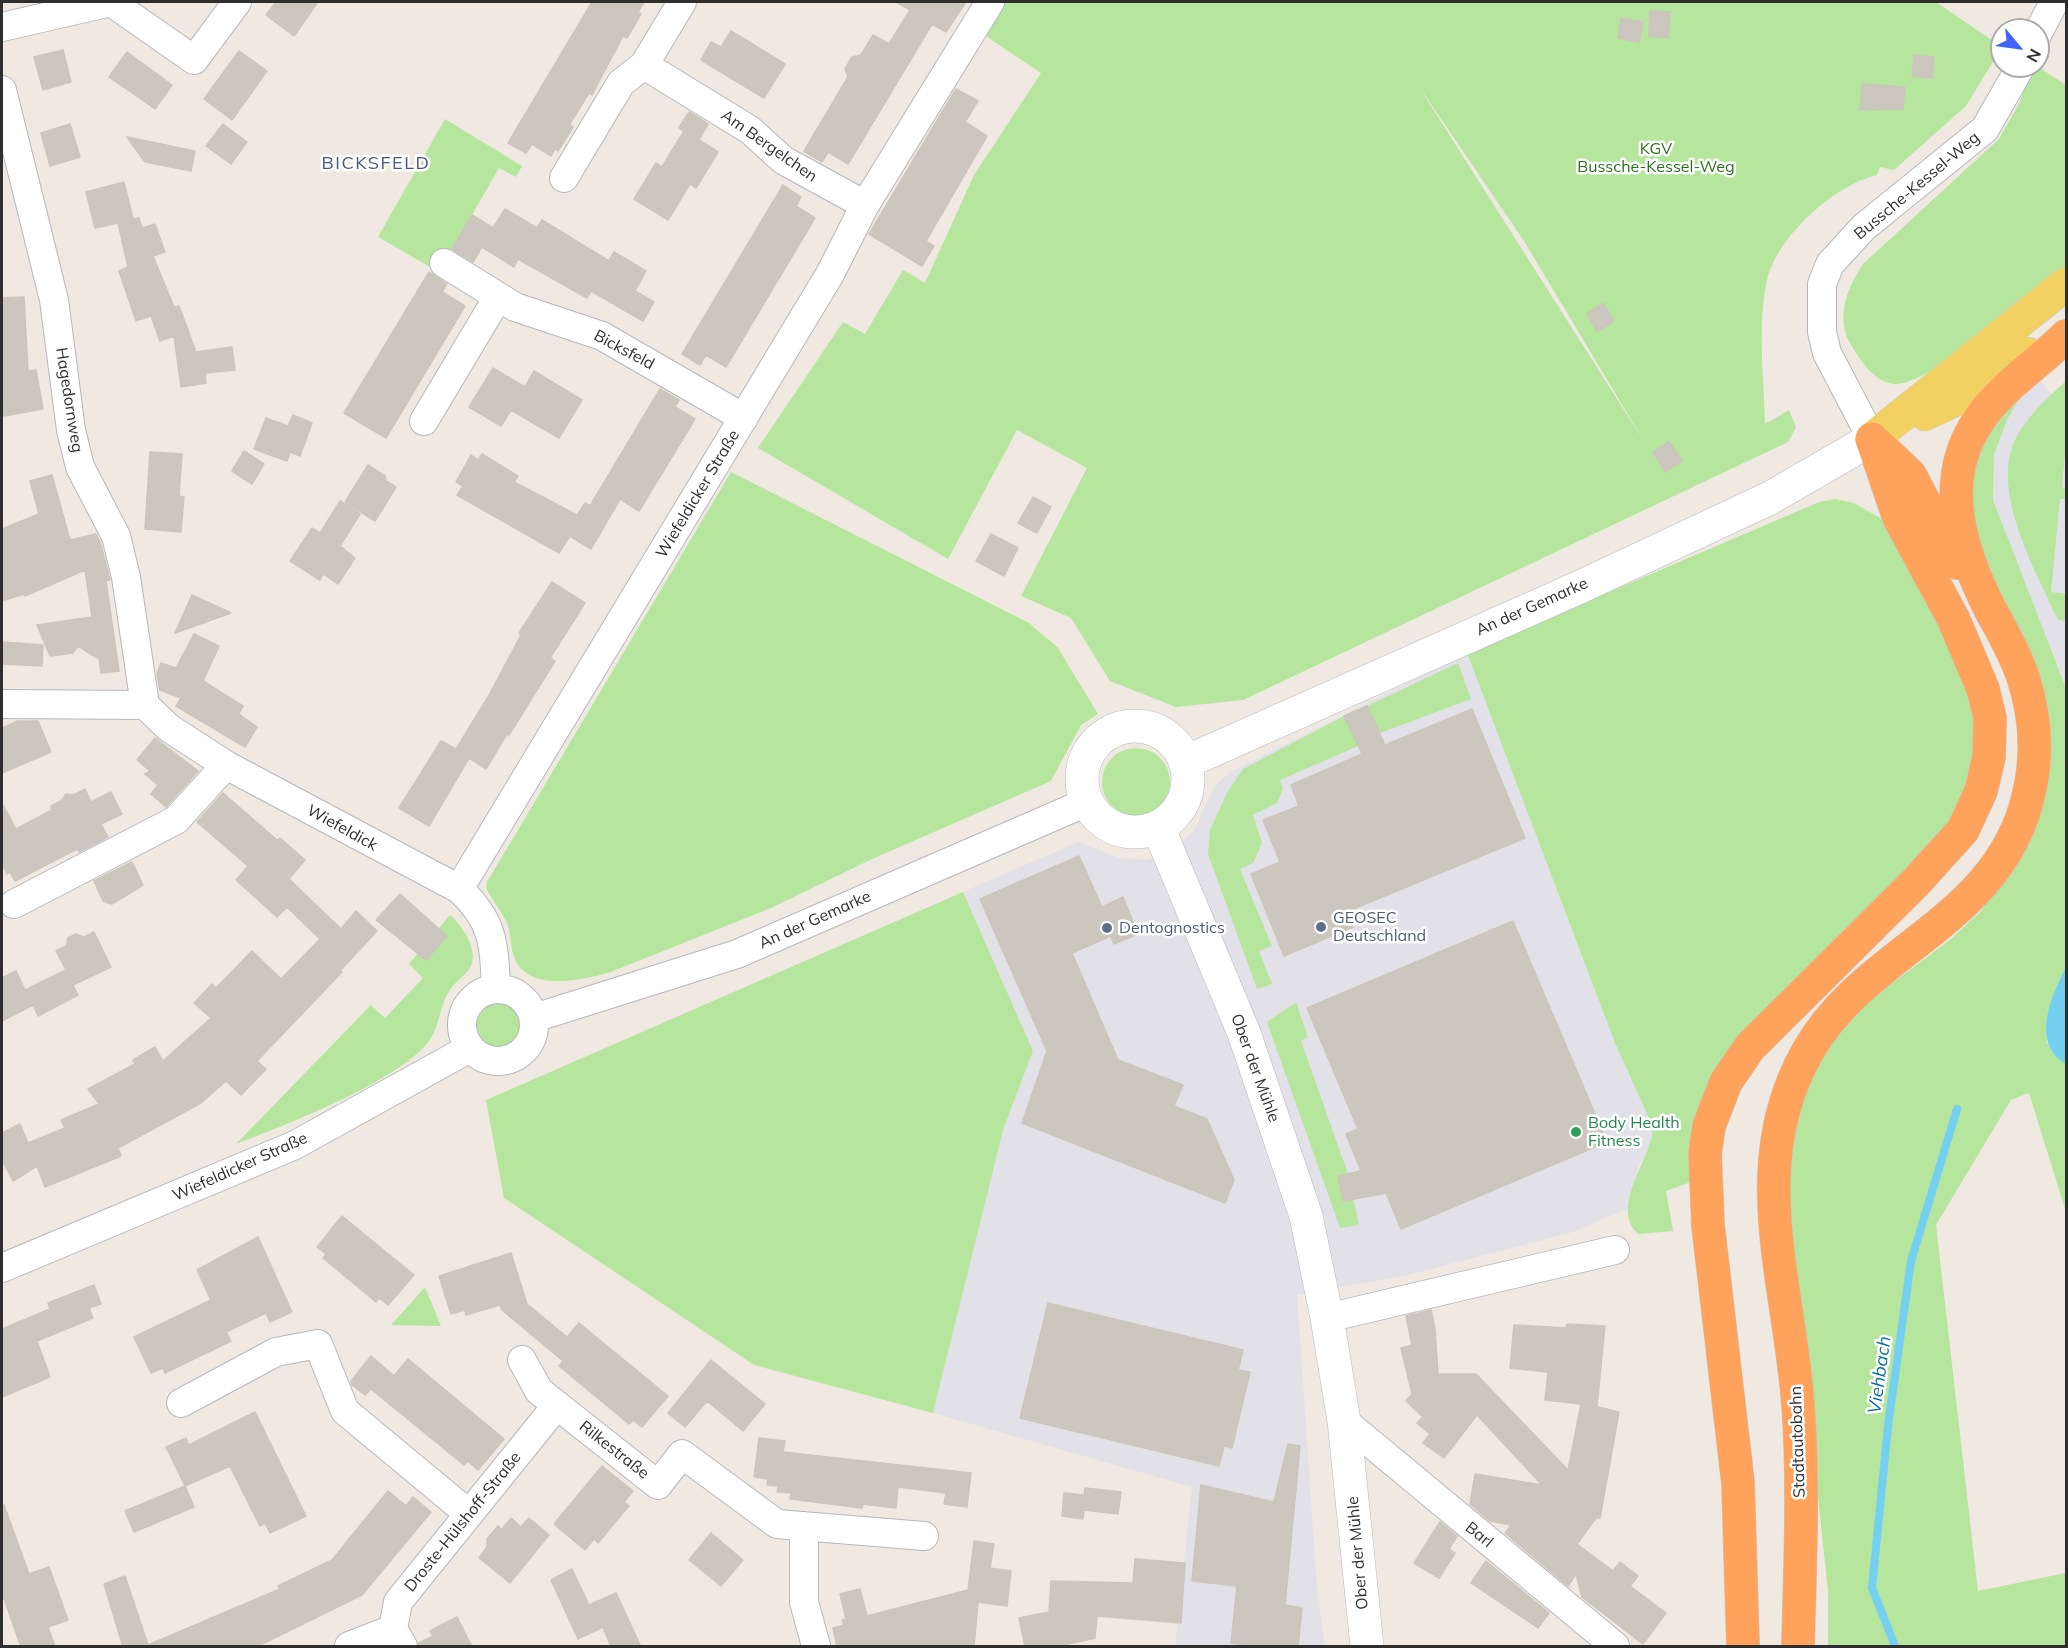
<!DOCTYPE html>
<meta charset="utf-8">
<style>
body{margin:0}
#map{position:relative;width:2068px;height:1648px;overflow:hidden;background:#efe9e1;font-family:Mulish,sans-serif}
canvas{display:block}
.frame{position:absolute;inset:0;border:3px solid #2e2e2e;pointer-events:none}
.north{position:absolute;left:1990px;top:18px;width:60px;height:60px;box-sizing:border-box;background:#fff;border:2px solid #ababab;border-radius:50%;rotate:119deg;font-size:16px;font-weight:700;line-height:24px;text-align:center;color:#2e2e2e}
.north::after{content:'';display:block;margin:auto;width:21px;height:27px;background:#4264fb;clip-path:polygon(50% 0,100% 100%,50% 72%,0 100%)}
</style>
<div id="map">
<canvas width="2068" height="1648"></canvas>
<div class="frame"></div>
<div class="north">N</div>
</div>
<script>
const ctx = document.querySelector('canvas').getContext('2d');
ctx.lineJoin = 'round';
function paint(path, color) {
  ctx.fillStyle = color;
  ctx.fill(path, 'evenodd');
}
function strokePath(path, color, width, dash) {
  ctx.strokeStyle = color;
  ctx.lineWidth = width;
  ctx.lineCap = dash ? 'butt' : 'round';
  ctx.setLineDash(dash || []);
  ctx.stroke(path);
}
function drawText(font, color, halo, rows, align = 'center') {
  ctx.font = font + ' Mulish,sans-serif';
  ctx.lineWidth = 5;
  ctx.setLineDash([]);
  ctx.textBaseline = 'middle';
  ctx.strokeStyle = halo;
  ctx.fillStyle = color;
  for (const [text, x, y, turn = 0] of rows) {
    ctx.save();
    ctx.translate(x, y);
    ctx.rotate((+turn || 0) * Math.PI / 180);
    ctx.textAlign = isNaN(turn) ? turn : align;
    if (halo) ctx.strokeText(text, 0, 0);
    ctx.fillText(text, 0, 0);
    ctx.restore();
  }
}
const industrial = new Path2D(`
 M2038 378 2052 394 2066 381V686L2020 573 1993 500 1994 455 2007 420 2024 391Z
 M1467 653 1615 1043 1648 1113 1653 1127V1141L1639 1165 1629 1208 1573 1232 1408 1275 1297 1295 1317 1588 1325 1646H1175L1192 1487 933 1413 1003 1130 1033 1051 963 892 1078 842 1119 858 1147 860 1162 854 1181 843 1194 831 1211 793 1218 783 1232 771Z`);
const green = new Path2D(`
 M1004 2H1936L2002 47 1966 106 1894 170 1880 167 1877 175C1833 186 1778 236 1767 280 1757 326 1764 377 1765 424L1789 410 1796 427 1788 442 1243 700 1176 707 1110 681 1071 618 1021 596 1087 468 1017 430 948 559 758 448 843 322 865 334 903 270 925 283 974 175 1041 73 984 35ZM1424 94 1524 241 1645 443 1424 95Z
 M2031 66H2037L2066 85V268C2038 292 1927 388 1894 384 1873 381 1861 361 1851 345 1835 318 1847 288 1863 264L1999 139 2020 102Z
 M445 119 522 166 516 177 499 168 439 272 378 237Z
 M2066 381V442L2062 488 2066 489V499H2060L2051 592 2066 594V621L2058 620C2036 571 1988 489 2017 436 2029 414 2048 397 2066 381Z
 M2024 391 2007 420 1994 455 1993 500 2066 688V967C2053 992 2046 1015 2047 1043L2066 1064V1212L2029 1093 2011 1100 1936 1225 1978 1591 2066 1573V1646H1828V1591L1788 1213 1790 1137 1814 1069 1842 1027 1875 996 1951 939 1980 912 2017 865 2042 808 2049 751 1999 591 1970 527 1967 497 1978 445Z
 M731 472 1029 623 1058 648 1098 714 1081 725 1051 781 872 859 771 908 608 973C581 980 528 993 514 957 510 945 511 932 506 921 500 909 492 900 486 888L487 882Z
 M1835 499 1854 503 1882 519 1896 539 1952 640 1975 705 1977 763 1946 833 1731 1048 1691 1182 1666 1191 1673 1231 1638 1234C1609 1206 1652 1159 1653 1127L1615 1043 1467 653 1819 502Z
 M1458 663 1471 699 1380 733 1367 706Z
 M1344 716 1358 746 1280 780 1283 789 1277 803 1253 815 1262 843 1253 863 1240 869 1272 946 1259 951 1272 984 1257 989 1208 854 1210 830 1228 791 1243 769Z
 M1102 782a34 34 0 1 1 68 0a34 34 0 1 1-68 0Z
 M963 892 1033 1051 1003 1130 933 1413 754 1365 504 1198 486 1100Z
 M450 915C463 926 482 954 468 971 462 978 454 983 449 991 440 1006 440 1023 431 1038 407 1078 281 1127 236 1144L371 1005 385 1018 423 978 409 964Z
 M1296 1002 1308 1037 1301 1041 1348 1174 1359 1225 1340 1228 1267 1022Z
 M477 1026a23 23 0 1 1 46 0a23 23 0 1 1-46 0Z
 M425 1287 441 1326 391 1325Z`);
const water = new Path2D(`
 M2066 967V1064C2030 1044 2051 996 2066 967Z`);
const stream = new Path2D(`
 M1895 1646 1872 1588 1888 1426 1911 1261 1957 1109`);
const building = new Path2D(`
 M276 2H318L294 36 266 15Z
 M592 2H644L638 12 641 14 627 38 623 36 592 95 589 93 569 125 573 127 558 151 555 149 551 156 532 144 526 153 508 143Z
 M896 2H966L946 32 932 24 848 164 828 152 822 162 804 151 848 77 845 69 852 57 861 55 873 35 889 44 910 10Z
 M1650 11 1670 12 1668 38 1649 36Z
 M1621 18 1643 22 1639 42 1618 38Z
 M731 31 785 64 764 98 701 60 711 42 721 47Z
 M63 50 71 82 43 90 34 57Z
 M239 51 267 71 232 120 204 99Z
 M127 52 172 85 155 109 109 77Z
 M1914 55 1934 57 1932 78 1912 76Z
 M1862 84 1905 87 1903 109 1860 110Z
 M956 89 978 101 965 122 987 136 926 241 934 246 922 266 869 234Z
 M689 112 708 124 699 140 718 152 696 188 690 184 668 220 634 199 656 163 662 167 684 131 679 128Z
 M70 124 80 157 50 166 41 133Z
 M223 124 247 142 231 164 206 146Z
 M127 137 195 151 191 171 145 162Z
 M124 182 133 219 139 218 142 228 155 224 165 252 153 256 174 307 179 306 196 352 232 347 235 370 205 373 206 383 181 387 174 336 160 341 151 316 136 321 119 271 128 267 118 223 95 228 86 192Z
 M783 185 801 197 796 206 815 218 726 367 706 355 700 365 682 354Z
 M505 209 537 228 542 220 609 261 614 252 646 271 635 291 654 302 643 321 591 291 587 298 518 259 514 267 482 247 473 262 452 249 472 215 493 228Z
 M429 272 447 284 442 292 465 306 386 438 344 413Z
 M24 297 28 371 36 370 43 409 4 416 2 402V298Z
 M1603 303 1614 321 1597 331 1587 314Z
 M493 368 525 387 534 371 582 400 559 438 511 410 501 426 469 407Z
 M660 389 679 400 675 407 695 419 639 511 620 499 591 549 570 536 559 553 457 495 463 486 456 482 471 455 478 460 482 454 518 476 514 482 577 515 585 503 590 506Z
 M293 415 312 423 300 456 290 452 287 461 254 449 266 418 288 426Z
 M1669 442 1682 461 1665 472 1653 452Z
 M244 451 264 464 252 484 232 471Z
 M150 452 182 454 179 496 184 497 181 532 145 529Z
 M368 465 385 476 386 481 396 487 375 521 345 502Z
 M52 475 70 540 96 534 100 542 110 580 106 581 119 671 101 673 99 659 78 646 73 653 50 656 37 625 92 617 85 570 25 596 24 594 2 601V529L39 514 30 481Z
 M1033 497 1051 507 1037 533 1018 523Z
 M340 501 360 514 340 546 355 558 338 584 323 574 320 580 290 561 312 528 320 533Z
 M991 534 1018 548 1004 576 976 561Z
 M552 582 585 603 550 658 555 661 509 735 507 734 486 769 469 758 429 826 399 808 441 741 456 749 488 697 521 635 519 633Z
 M192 595 231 613 175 633Z
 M194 634 219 646 203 681 243 706 239 714 257 727 245 747 176 706 181 698 160 690 157 674 161 663 176 668Z
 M2 642 43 645 42 666 2 664Z
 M1367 706 1385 745 1472 709 1525 838 1346 912 1353 927 1284 956 1251 874 1280 862 1263 820 1299 806 1291 785 1362 754 1344 716Z
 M18 721H38L51 752 2 773V728Z
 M155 738 198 771 166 807 151 794 158 785 145 774 150 771 137 760Z
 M85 789 91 802 111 792 122 814 101 824 108 837 79 852 78 849 73 851 15 881 10 872 7 874 2 863V803L16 829 52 810 51 806 61 801 66 794 74 795Z
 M223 793 277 840 280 838 305 860 289 879 341 929 356 911 377 931 340 971 342 972 257 1061 266 1069 241 1095 226 1081 201 1103 118 1148 121 1156 45 1187 37 1166 13 1181 2 1160V1133L20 1124 28 1143 65 1128 61 1120 99 1104 88 1089 135 1064 133 1060 155 1047 163 1061 211 1018 194 1003 212 984 216 988 252 951 281 979 320 939 287 907 277 917 236 880 248 866 197 822Z
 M1079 856 1102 907 1123 897 1138 934 1114 944 1111 936 1072 953 1118 1060 1183 1085 1174 1106 1207 1119 1234 1180 1225 1203 1022 1123 1047 1051 980 899Z
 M132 862 143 885 112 904 103 901 94 881Z
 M400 894 447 936 426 960 376 920Z
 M1513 921 1607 1142 1401 1229 1386 1193 1343 1201 1338 1176 1361 1171 1346 1134 1358 1129 1307 1008Z
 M94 932 111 967 73 985 78 995 38 1016 33 1005 2 1021V978L16 971 25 990 66 970 56 951 66 946 68 938 76 934 84 937Z
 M342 1216 414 1275 388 1305 379 1298 376 1302 323 1258 326 1254 317 1247Z
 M258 1237 292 1312 270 1322 266 1313 226 1332 231 1341 165 1373 163 1368 151 1373 134 1337 211 1300 197 1270Z
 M511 1253 527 1304 567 1337 579 1323 668 1396 642 1427 633 1420 629 1424 559 1366 563 1361 502 1310 500 1305 466 1315 465 1310 451 1314 439 1276Z
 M94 1285 101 1304 89 1308 93 1318 37 1341 50 1377 2 1397V1329L50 1309 48 1303Z
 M1048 1303 1243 1350 1238 1370 1250 1372 1232 1448 1224 1446 1219 1466 1020 1418Z
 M1431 1310 1435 1329 1438 1374H1476L1568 1470 1581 1404 1545 1400 1548 1372 1510 1368 1514 1325 1566 1328 1567 1324 1605 1326 1597 1406H1594L1619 1412 1600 1518H1596L1577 1544 1613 1571 1620 1562 1638 1576 1630 1586 1666 1613 1643 1644 1582 1597 1576 1574 1568 1586 1505 1533 1511 1525 1490 1521 1470 1504 1475 1474 1542 1485 1477 1415 1444 1458 1423 1443 1430 1434 1417 1423 1423 1417 1406 1401 1412 1394 1401 1348 1412 1345 1406 1316Z
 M371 1356 394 1376 408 1359 504 1439 478 1470 468 1461 464 1465 371 1389 365 1395 352 1385 351 1381Z
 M711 1360 765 1404 743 1431 707 1401 685 1427 668 1413Z
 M255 1412 306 1516 270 1533 265 1523 260 1526 230 1466 185 1486 166 1447 186 1438 189 1445Z
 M759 1438 785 1441 783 1452 971 1473 967 1507 944 1504 946 1493 898 1487 896 1508 863 1504 862 1508 790 1499 791 1493 777 1492 778 1486 767 1485 768 1479 754 1477Z
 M1288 1444 1300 1446 1285 1605 1302 1608 1298 1647H1254L1231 1643 1237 1586 1192 1581 1201 1485 1274 1502Z
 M602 1466 633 1491 624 1502 629 1506 622 1514 598 1543 594 1539 585 1550 554 1524Z
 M185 1486 194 1507 134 1532 125 1511Z
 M1085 1488 1121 1492 1118 1514 1084 1510 1083 1519 1062 1516 1064 1493 1084 1495Z
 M388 1491 406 1506 413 1497 431 1512 362 1595 256 1647H123L104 1584 125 1576 148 1645 280 1589 278 1586 332 1560Z
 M4 1505 29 1574 49 1567 68 1620 48 1627 55 1647H21L2 1593V1506Z
 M511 1518 521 1527 529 1518 549 1535 510 1583 479 1558 487 1547V1539L498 1526 502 1529Z
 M1440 1522 1457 1536 1449 1549 1455 1553 1439 1578 1414 1563Z
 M711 1533 743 1560 721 1586 689 1560Z
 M974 1541 994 1544 990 1568 1011 1571 1007 1606 978 1602 974 1647H837L833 1628 844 1625 842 1620 846 1619 840 1594 860 1589 867 1616 968 1590Z
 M1135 1559 1185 1563 1181 1623 1097 1616 1095 1638 1055 1647H1025L1019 1618 1049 1612 1051 1581 1133 1583Z
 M1486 1561 1549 1613 1538 1628 1471 1583Z
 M572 1569 589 1605 616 1593 641 1647H611L603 1627 578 1639 551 1580Z
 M457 1617 472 1647H419V1643L433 1636 430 1631Z`);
const street = new Path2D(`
 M111 2 194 60 237 2
 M2 27 111 2
 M2038 33 2054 2
 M644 65 750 130 783 160 865 205
 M2 90 54 300 71 430 80 467 116 536 126 577 145 705
 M564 178 621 83 644 65 682 2
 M444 263 515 307 602 336 744 418
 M424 421 498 297
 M1872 439 1827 353 1822 332V284L1830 264 1864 227 1985 129 2021 66
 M2 704 145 705 169 728 226 765 459 889C494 921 494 945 496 988
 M459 889 830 274 865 205 990 2
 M14 904 176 820 226 765
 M462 1025a36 36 0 1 1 72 0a36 36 0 1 1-72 0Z
 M534 1018 737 954 1087 802
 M2 1268 295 1145 470 1048
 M1327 1318 1615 1250
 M522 1360 539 1391 658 1485 682 1454 777 1524 924 1536
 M181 1403 276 1352 318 1344 345 1411 469 1514
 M1344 1421 1615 1646
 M804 1526V1602L816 1646
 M349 1646 393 1629
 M403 1646 393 1629 398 1602 557 1405`);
const secondary = new Path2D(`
 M1082 779a53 53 0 1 1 106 0a53 53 0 1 1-106 0Z
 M1186 762 1580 587 1770 498 1872 439
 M1158 827 1244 1033 1306 1216 1327 1318 1344 1421 1367 1646`);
const primary = new Path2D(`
 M1925 414 1982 387 2028 354
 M1872 439 2066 284`);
const highway = new Path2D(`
 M1876 443 1910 475 1957 563
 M1743 1646 1738 1483 1708 1225 1705 1154 1709 1126 1726 1082 1750 1047 1916 882 1963 830 1981 791 1989 757 1990 718 1983 689 1953 618 1899 518 1872 439
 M1798 1646C1800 1566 1804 1484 1798 1404 1789 1283 1743 1164 1808 1051 1866 948 2001 922 2029 793 2038 755 2035 714 2023 677 2015 654 2003 632 1991 611 1961 552 1938 483 1977 423 1998 389 2038 364 2066 336`);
const markers = [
 [1321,927,6,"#5c6f8a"],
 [1107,928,6,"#5c6f8a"],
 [1576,1132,6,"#2e9e5b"]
];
const streetNames = [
 ["Am Bergelchen",769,146,35],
 ["Bussche-Kessel-Weg",1917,186,-40],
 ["Bicksfeld",624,350,28],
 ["Hagedornweg",69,400,81],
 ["Wiefeldicker Straße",698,494,-59],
 ["An der Gemarke",1532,607,-24],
 ["Wiefeldick",342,828,29],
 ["An der Gemarke",815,920,-24],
 ["Ober der Mühle",1255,1068,70],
 ["Wiefeldicker Straße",240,1167,-24],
 ["Stadtautobahn",1798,1442,-92],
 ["Rilkestraße",614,1450,38],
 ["Droste-Hülshoff-Straße",463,1522,-51],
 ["Barl",1479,1535,39],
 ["Ober der Mühle",1358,1553,-95]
];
const parkNames = [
 ["KGV",1656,149],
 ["Bussche-Kessel-Weg",1656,167]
];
const serviceNames = [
 ["GEOSEC",1333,918],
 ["Deutschland",1333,936],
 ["Dentognostics",1119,928]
];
const leisureNames = [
 ["Body Health",1588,1123],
 ["Fitness",1588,1141]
];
const neighbourhoodNames = [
 ["BICKSFELD",376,164]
];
const waterNames = [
 ["Viehbach",1880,1375,-82]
];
paint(industrial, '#e3e1e8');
paint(green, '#b6e59e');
paint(water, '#75cff0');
strokePath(stream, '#75cff0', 8);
paint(building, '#cbc7bf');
strokePath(building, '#cbc5ba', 1.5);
strokePath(street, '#b4b7c1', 30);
strokePath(secondary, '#b4b7c1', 34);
strokePath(primary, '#c9c9c9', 34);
strokePath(highway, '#c9c9c9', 34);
strokePath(street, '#fff', 28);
strokePath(secondary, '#fff', 33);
strokePath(primary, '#f2d163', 33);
strokePath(highway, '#ffa35c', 33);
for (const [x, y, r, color] of markers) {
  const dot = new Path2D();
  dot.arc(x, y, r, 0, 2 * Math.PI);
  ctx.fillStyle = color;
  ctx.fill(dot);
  strokePath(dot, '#fff', 2);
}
drawText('16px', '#2e2e2e', '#fff', streetNames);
drawText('16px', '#2c6e1b', '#fff', parkNames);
drawText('16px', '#4e5e75', '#fff', serviceNames, 'left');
drawText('16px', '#27864d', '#fff', leisureNames, 'left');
ctx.letterSpacing = '1.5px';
drawText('18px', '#4d5680', '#fff', neighbourhoodNames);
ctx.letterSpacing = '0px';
drawText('italic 18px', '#0d6fa3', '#fff', waterNames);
</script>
